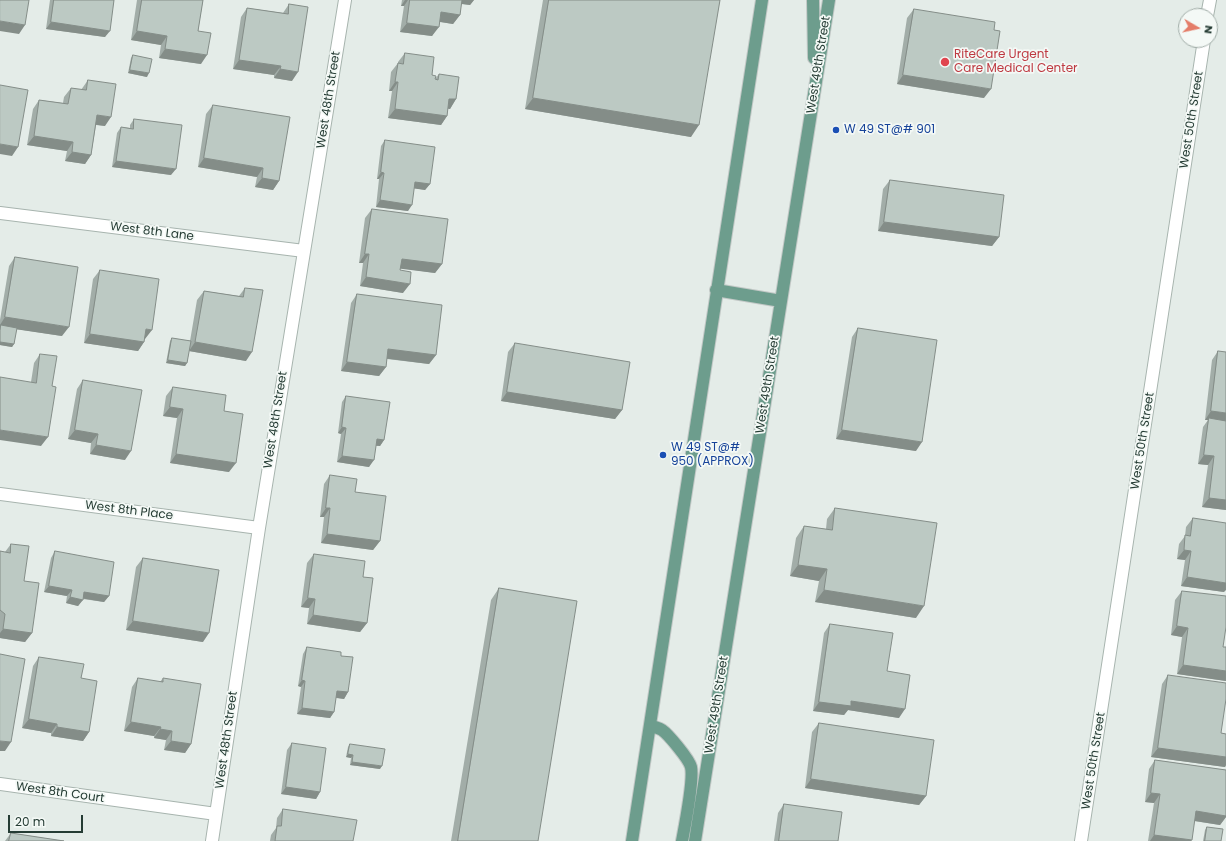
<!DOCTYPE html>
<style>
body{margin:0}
#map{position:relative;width:1226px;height:841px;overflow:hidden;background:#e4ece8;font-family:Poppins,sans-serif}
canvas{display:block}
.north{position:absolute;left:1178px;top:8px;width:40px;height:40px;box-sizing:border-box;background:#f4f9f6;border:1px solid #a1ada8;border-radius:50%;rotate:99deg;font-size:11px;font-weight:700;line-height:16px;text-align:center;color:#253c34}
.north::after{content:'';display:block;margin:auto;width:14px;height:18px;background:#e47d69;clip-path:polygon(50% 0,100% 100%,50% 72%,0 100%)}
.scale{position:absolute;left:8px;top:815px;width:75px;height:18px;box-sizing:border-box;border:2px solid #253c34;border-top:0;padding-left:5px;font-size:12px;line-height:14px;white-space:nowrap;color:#253c34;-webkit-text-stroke:3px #f4f9f6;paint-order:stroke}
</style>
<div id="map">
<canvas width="1226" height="841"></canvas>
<div class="north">N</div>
<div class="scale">20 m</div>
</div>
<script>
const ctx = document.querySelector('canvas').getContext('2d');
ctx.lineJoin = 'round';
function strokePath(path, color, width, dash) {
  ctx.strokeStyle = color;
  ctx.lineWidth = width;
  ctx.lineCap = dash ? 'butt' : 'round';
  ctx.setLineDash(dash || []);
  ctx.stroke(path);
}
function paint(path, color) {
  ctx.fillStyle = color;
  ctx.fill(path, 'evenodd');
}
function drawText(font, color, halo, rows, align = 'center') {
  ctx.font = font + ' Poppins,sans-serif';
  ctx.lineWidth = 3.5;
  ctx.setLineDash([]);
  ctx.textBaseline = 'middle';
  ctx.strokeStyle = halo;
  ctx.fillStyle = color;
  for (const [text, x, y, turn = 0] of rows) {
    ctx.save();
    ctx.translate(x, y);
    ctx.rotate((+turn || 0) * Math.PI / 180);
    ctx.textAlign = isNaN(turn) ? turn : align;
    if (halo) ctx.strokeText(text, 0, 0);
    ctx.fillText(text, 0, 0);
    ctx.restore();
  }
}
const street = new Path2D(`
 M1207 16 1210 0
 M0 213 304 251
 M0 494 259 528
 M0 784 216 814
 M212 841 259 528 345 0
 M1081 841 1204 40`);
const primary = new Path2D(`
 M813 0 814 58
 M716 290 781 301
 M650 725C654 727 659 728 662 730 668 734 689 759 691 767 694 780 685 825 682 841
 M632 841 762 0
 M695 841 829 0`);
const wall = new Path2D(`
 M50 0H114L105 37 46 29Z
 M137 0H203L198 31 201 64 159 58 161 45 131 40Z
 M402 0H474L470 5 461 4 460 15 453 24 440 22 432 36 400 32 404 6H401Z
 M543 0H720L691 137 525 109Z
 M289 4 292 81 274 78V75L233 69 241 17 247 8 283 13Z
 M914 9 984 98 897 84 907 18Z
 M405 53 432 75 435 79 439 74 456 99 450 109 448 108 447 116 441 125 388 118 392 91H389L391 72 398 63V62Z
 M133 55 147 77 128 73 131 58Z
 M88 80 105 126 96 125 91 155 85 164 65 161 67 151 27 145 33 109 39 100 63 103 64 97 71 88 81 90Z
 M213 105 279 181 273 190 255 187 257 177 198 167 206 114Z
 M134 119 171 175 112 167 117 133 121 127 130 128V125Z
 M385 140 430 184 425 190 414 188 408 211 376 207 379 179H377L381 146Z
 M890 180 999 237 992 246 878 231 883 189Z
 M372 209 442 264 435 273 400 268 403 293 360 286 363 263H359L365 218Z
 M15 257 62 336 16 329 14 344 12 347 0 345V320L9 266Z
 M100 270 145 339H144V342L138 351 84 343 93 279Z
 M245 288 246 361 189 351 187 363 185 366 166 363 170 341 172 338 190 341 197 300 204 291 239 296Z
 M357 294 436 355 429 364 387 359 386 367 379 376 341 371 351 303Z
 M858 328 916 451 836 439 852 337Z
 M515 343 622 410 615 419 501 401 508 352Z
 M1218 351 1226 510 1202 507 1208 465 1198 464 1203 427 1208 420H1205L1212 360Z
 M40 354 41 446 31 382 34 363Z
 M83 380 125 460 90 454 91 443 68 439 77 389Z
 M173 387 224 411 229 472 170 463 177 418 163 416 166 396Z
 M346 396 384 440 380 446H376L369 467 337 462 341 434 338 433 342 402Z
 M330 475 355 492 380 541 373 550 321 543 324 517H320L324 484Z
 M835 508 916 618 815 602 819 581 790 576 796 538 804 526 826 529 827 519Z
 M1193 518 1224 592 1181 586 1185 560 1177 559 1179 544 1185 536 1186 527Z
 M11 544 24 581 32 633 25 642 0 638V551L5 552Z
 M55 551 109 596 104 602 83 599 78 606 66 603 67 596 44 592 51 558Z
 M314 554 363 577 367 623 360 632 307 624 309 608 301 607 307 563Z
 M143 558 203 642 126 630 136 567Z
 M499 588 538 841H451L491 600Z
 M1182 591 1223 647H1226V681L1177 674 1182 637 1171 635 1175 600Z
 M830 624 887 671 899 718 848 710 844 715 813 711 824 633Z
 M307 647 341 656 348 692 344 699 336 698 334 712 330 718 297 714 301 687 298 686 303 654Z
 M39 657 81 678 89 732 83 741 51 736V733L22 728 33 666Z
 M1168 675 1221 733 1226 734V765L1225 767 1151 757 1162 684Z
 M138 678 160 682 163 678 191 744 185 753 164 750 166 740 154 738V736L124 731 132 687Z
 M819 723 926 796 919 805 805 788 812 732Z
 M292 743 320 792 316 799 281 794 287 750Z
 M350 744 380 769 350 765 351 758 346 757 348 747Z
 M1155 760 1226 770V817L1220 825 1194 821 1191 841H1148L1154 803 1145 802 1149 769Z
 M784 804 838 841H774L778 813Z
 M283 809 353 841H270L271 835 276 828 277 818Z
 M1207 827 1221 841H1203L1205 830Z
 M11 833 64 841H5Z`);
const shadedWall = new Path2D(`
 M405 0H408L404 6H401Z
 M458 0H474L470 5 456 3Z
 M441 12 460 15 453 24 435 21Z
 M0 21 25 25 19 34 0 31Z
 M51 22 110 31 105 37 46 29Z
 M407 23 439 27 432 36 400 32Z
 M137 31 167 36 161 45 131 40Z
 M165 49 207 55 201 64 159 58Z
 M239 60 281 66 274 75 233 69Z
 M280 69 298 72 292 81 274 78Z
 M130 70 149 73 147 77 128 73Z
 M903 75 991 89 984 98 897 84Z
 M395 82H398L392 91H389Z
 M533 98 699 125 691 137 525 109Z
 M449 99H456L450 109 443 108Z
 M395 109 447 116 441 125 388 118Z
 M97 115 111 117 105 126 91 124Z
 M34 136 73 142 67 151 27 145Z
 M0 144 18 147 12 156 0 154Z
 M72 152 91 155 85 164 65 161Z
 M204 158 263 168 257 177 198 167Z
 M116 161 176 169 171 175 112 167Z
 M381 172 384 173 379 179H377Z
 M262 178 279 181 273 190 255 187Z
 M415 182 430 184 425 190 411 188Z
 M380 200 412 205 408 211 376 207Z
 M884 222 999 237 992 246 878 231Z
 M365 254H369L363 263H359Z
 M402 259 442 264 435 273 395 268Z
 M366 277 410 284 403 293 360 286Z
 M5 317 69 327 62 336 1 327V325L0 326V325Z
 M146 329 152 330 145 339 139 338Z
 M90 334 144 342 138 351 84 343Z
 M0 342 14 344 12 347 0 345Z
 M195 342 252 352 246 361 189 351Z
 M388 349 436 355 429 364 382 358Z
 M168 360 187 363 185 366 166 363Z
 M347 362 386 367 379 376 341 371Z
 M507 392 622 410 615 419 501 401Z
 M170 407 183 409 177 418 163 416Z
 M1211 411 1226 413V423L1209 418 1208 420H1205Z
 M342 427 346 428 341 434 338 433Z
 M0 430 48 437 41 446 0 440Z
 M75 430 98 434 91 443 68 439Z
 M842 430 922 442 916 451 836 439Z
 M377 439 384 440 380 446 372 445Z
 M96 445 131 451 125 460 90 454Z
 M176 454 236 463 229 472 170 463Z
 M1204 455 1214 456 1208 465 1198 464Z
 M342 456 374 460 369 467 337 462Z
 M1209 498 1226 500V510L1202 507Z
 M326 508H330L324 517H320Z
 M327 534 380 541 373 550 321 543Z
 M1184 550 1191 551 1185 560 1177 559Z
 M798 565 827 569 819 581 790 576Z
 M1187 577 1226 583V590L1224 592 1181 586Z
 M49 586 72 590 67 596 44 592Z
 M824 590 924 606 916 618 815 602Z
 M84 592 109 596 104 602 80 598Z
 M70 597 83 600 78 606 66 603Z
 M308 598 315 599 309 608 301 607Z
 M313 615 367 623 360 632 307 624Z
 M133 621 209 633 203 642 126 630Z
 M1177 626 1188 628 1182 637 1171 635Z
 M3 629 32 633 25 642 0 638V633Z
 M1183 665 1226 671V681L1177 674Z
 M302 680 305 681 301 687 298 686Z
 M337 691 348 692 344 699 332 697Z
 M851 701 905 709 899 718 848 710 844 715 813 711 819 702Z
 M302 708 334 712 330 718 297 714Z
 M29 719 57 724 51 733 22 728Z
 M131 722 161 727 154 736 124 731Z
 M57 727 89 732 83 741 51 736Z
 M160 729 172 731 166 740 154 738Z
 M0 741 11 742 5 751H0Z
 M171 741 191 744 185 753 164 750Z
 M1158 748 1226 757V765L1225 767 1151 757Z
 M348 754 353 755 351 758 346 757Z
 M352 762 382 766 380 769 350 765Z
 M811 779 926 796 919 805 805 788Z
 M286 787 320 792 316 799 281 794Z
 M1151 793 1160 794 1154 803 1145 802Z
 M1196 811 1226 816V817L1220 825 1189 820Z
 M1154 835 1192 840 1191 841H1150Z`);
const building = new Path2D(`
 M0 0H29L25 25 0 21Z
 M54 0H114L110 31 51 22Z
 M142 0H203L198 31 211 33 207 55 165 49 167 36 137 31Z
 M410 0H462L460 15 441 12 439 27 407 23Z
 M549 0H720L699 125 533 98Z
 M289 4 308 7 298 72 280 69 281 66 239 60 247 8 288 14Z
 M914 9 995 22 994 30 1000 31 991 89 903 75Z
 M405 53 434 57 432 75 436 76 435 79 438 80 439 74 459 77 456 99H449L447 116 395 109 398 82H395L398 63 403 64Z
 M133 55 152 59 149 73 130 70Z
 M88 80 116 84 111 117 97 115 91 155 72 152 73 142 34 136 39 100 68 104 71 88 86 90Z
 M0 85 28 90 18 147 0 144Z
 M213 105 290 117 279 181 262 178 263 168 204 158Z
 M134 119 182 125 176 169 116 161 121 127 133 129Z
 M385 140 435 147 430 184 415 182 412 205 380 200 384 173 381 172Z
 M890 180 1004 195 999 237 884 222Z
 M372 209 448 219 442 264 402 259 400 270 411 272 410 284 366 277 369 254H365Z
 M15 257 78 267 69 327 5 317Z
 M100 270 159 279 152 330 146 329 144 342 90 334Z
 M245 288 263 290 252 352 195 342 204 291 243 297Z
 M357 294 442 305 436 355 388 349 386 367 347 362Z
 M1 325 17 328 14 344 0 342V331Z
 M858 328 937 340 922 442 842 430Z
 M172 338 191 341 187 363 168 360Z
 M515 343 630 362 622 410 507 392Z
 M1218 351 1226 352V413L1211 411Z
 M40 354 57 356 52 386 56 387 48 437 0 430V377L36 383Z
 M83 380 142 390 131 451 96 445 98 434 75 430Z
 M173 387 226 395 224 411 243 414 236 463 176 454 183 409 170 407Z
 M346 396 390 402 384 440 377 439 374 460 342 456 346 428 342 427Z
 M1209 418 1226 421V500L1209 498 1214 456 1204 455Z
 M330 475 357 479 355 492 386 496 380 541 327 534 330 508H326Z
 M835 508 937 523 924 606 824 590 827 569 798 565 804 526 832 530Z
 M1193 518 1226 523V583L1187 577 1191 551 1184 550 1185 535 1190 536Z
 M11 544 29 546 24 581 39 583 32 633 3 629 5 614 0 610V551L10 553Z
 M55 551 114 562 109 596 84 592 83 600 70 597 72 590 49 586Z
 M314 554 365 561 363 577 373 578 367 623 313 615 315 599 308 598Z
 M143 558 219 570 209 633 133 621Z
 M499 588 577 601 538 841H458Z
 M1182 591 1226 596V627L1223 647H1226V671L1183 665 1188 628 1177 626Z
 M830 624 893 633 887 671 910 675 905 709 851 701V706L819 702Z
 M307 647 341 652V656L353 657 348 692 337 691 334 712 302 708 305 681 302 680Z
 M0 654 25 659 11 742 0 741Z
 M39 657 84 664 81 678 97 681 89 732 57 727V724L29 719Z
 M1168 675 1226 683V699L1221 733 1226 734V757L1158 748Z
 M138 678 163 682V678L201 684 191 744 171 741 172 731 160 729 161 727 131 722Z
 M819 723 934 740 926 796 811 779Z
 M292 743 326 748 320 792 286 787Z
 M350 744 385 749 382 766 352 762 353 755 348 754Z
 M1155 760 1226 770V816L1196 811 1192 840 1154 835 1160 794 1151 793Z
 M784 804 842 812 838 841H779Z
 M283 809 357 820 353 841H275L277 826H281Z
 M1207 827 1223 829 1221 841H1205Z
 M11 833 64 841H9Z`);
const markers = [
 [945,62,5,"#e0444e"],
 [836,130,4,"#1a4fb4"],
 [663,455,4,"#1a4fb4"]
];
const healthNames = [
 ["RiteCare Urgent",954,55],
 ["Care Medical Center",954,69]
];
const streetNames = [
 ["West 49th Street",819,65,-81],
 ["West 48th Street",329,100,-81],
 ["West 50th Street",1192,120,-81],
 ["West 8th Lane",152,232,7],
 ["West 49th Street",768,385,-81],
 ["West 48th Street",276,420,-81],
 ["West 50th Street",1143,441,-81],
 ["West 8th Place",129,511,7],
 ["West 49th Street",717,705,-81],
 ["West 48th Street",227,740,-82],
 ["West 50th Street",1094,761,-81],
 ["West 8th Court",60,793,8]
];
const transitNames = [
 ["W 49 ST@# 901",844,130],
 ["W 49 ST@#",671,448],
 ["950 (APPROX)",671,462]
];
strokePath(street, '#a7b4ae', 14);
strokePath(primary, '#c2c8c6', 14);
strokePath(street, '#fff', 12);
strokePath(primary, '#6d9d8d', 12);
paint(wall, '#a2ada8');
paint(shadedWall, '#848d88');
paint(building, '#bcc9c3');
strokePath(building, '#848d88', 1);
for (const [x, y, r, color] of markers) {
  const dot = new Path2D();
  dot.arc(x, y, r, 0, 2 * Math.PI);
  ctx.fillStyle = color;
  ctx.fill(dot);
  strokePath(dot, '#f4f9f6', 1.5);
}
drawText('12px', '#be3a42', '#f4f9f6', healthNames, 'left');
drawText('12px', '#253c34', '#f4f9f6', streetNames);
drawText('12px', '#164399', '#f4f9f6', transitNames, 'left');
</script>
